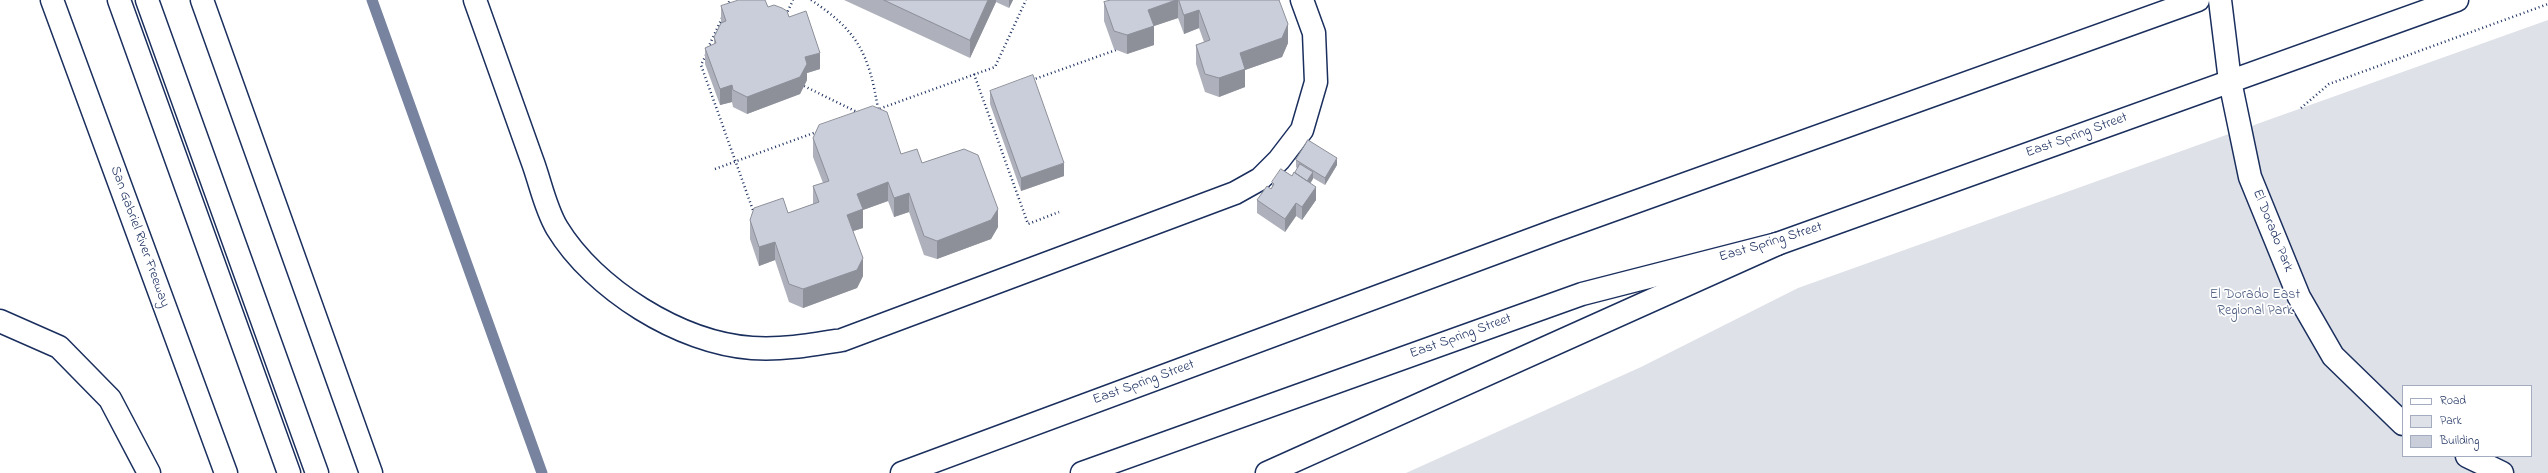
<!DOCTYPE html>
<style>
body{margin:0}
#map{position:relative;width:2548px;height:473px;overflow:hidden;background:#fff;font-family:"Indie Flower",sans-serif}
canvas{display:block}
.legend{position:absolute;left:2402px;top:385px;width:130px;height:72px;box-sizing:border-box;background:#fff;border:1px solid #a4acbf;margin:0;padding:5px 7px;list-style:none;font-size:12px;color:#1b2f5e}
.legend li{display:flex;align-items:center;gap:8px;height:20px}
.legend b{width:20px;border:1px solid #a4acbf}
</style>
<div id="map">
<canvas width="2548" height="473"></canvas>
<ul class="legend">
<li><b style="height:5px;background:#fff"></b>Road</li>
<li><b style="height:11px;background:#dee1e7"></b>Park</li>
<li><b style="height:11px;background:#caceda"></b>Building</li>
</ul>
</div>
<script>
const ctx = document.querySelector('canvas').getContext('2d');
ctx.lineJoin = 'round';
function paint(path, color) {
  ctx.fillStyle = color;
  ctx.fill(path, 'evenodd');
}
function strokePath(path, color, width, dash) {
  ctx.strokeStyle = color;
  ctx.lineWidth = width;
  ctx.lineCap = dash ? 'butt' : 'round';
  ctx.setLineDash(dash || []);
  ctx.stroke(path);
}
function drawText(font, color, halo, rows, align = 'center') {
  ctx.font = font + ' "Indie Flower",sans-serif';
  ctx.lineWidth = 3.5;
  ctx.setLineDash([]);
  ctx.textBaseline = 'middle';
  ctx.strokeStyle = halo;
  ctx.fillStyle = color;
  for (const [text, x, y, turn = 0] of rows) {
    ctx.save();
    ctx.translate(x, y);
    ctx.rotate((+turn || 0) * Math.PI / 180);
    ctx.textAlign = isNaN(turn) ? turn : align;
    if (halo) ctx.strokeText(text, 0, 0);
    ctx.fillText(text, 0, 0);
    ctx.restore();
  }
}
const green = new Path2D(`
 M2548 20V473H1406L1641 367 1798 288ZM2403 386H2531V456H2403Z`);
const stream = new Path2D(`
 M372 0 542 473`);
const path = new Path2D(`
 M811 0C858 31 869 54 878 109
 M727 6 730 0
 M786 15 793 0
 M708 48 722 18
 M706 55 701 65 754 213
 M974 74 1028 224 1059 212
 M1032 80 1116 50
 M804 86 859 113
 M2301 108 2329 84 2548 4
 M876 110 995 67 1026 0
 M715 169 819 131`);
const minor = new Path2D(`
 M475 0C494 53 513 106 532 160 540 181 545 208 557 228 594 289 680 343 752 348 783 350 811 345 842 340L1235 193 1260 179 1279 160 1302 130 1316 82 1314 33 1302 0
 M2220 0 2230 81 2250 177 2299 297 2333 356 2403 424
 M2467 456 2502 473`);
const major = new Path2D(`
 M902 473 1557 230 2198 0
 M1082 473 1582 294 1777 244 2457 0`);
const highway = new Path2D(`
 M52 0 226 473
 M119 0 289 473
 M147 0 317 473
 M202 0 371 473
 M0 321 59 347 110 399 149 473
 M1267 473 1777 244`);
const wall = new Path2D(`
 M844 0H1013L1009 8 996 2 970 58Z
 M1111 0H1279L1288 43 1282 57 1245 70V87L1219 97 1205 92 1196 64V45L1204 42 1199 28 1184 34 1178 18 1154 26V45L1127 54 1114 49 1104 21V2Z
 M721 6 768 7 789 17 820 69 807 73V80L800 94 747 114 733 107 732 102 720 105 705 64V48L714 44V37L721 23Z
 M990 91 1064 176 1021 191 990 104Z
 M813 138 901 154 922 163 998 227 991 239 937 259 924 255 909 212 894 217 888 201 863 210V228L853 231 863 276 857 288 803 308 789 302 775 260 759 266 750 239V220L788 213 813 204V186L823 183 813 157Z
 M1296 160 1337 165 1325 185 1313 178 1310 183 1316 200 1302 220 1296 216 1285 232 1257 213V200L1271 189 1272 187V182L1292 176 1298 169 1296 167Z`);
const shadedWall = new Path2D(`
 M988 0H996V2L970 58V40Z
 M1009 0H1013L1009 8Z
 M1176 0H1178V18L1154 26V45L1127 54V35L1148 10Z
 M1199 10V28L1184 34V15Z
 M1288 24V43L1282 57 1245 70V87L1219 97V78L1240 53Z
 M820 53V69L807 73V80L800 94 747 114V97L805 57Z
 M732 85V102L720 105V89Z
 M1337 158V165L1325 185V178Z
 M1064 163V176L1021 191V178Z
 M1313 172V179L1305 192V185Z
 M888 182V201L863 210V228L847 233V215L857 194Z
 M1316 187V200L1302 220V207Z
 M909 193V212L894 217V198Z
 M1296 203V216L1285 232V219Z
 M998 209V227L991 239 937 259V241Z
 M775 242V260L759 266V247Z
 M863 258V276L857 288 803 308V289Z`);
const building = new Path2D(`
 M739 0H765L768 7 774 5 782 8 787 11 789 17 806 11 820 53 805 57 807 64 800 77 747 97 733 90 732 85 720 89 705 48 716 43 714 37 721 23 726 21 721 6Z
 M884 0H988L970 40Z
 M1111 0H1176L1148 10 1154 26 1127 35 1114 31 1104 2Z
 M1179 0H1279L1288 24 1282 38 1240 53 1245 69 1219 78 1205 74 1196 45 1210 40 1199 10 1184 15Z
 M1033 75 1064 163 1021 178 990 91Z
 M873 106 887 112 901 154 917 149 922 163 964 149 978 155 998 209 991 220 937 241 924 236 909 193 894 198 888 182 857 194 863 209 847 215 863 258 857 270 803 289 789 284 775 242 759 247 750 220 754 208 783 198 788 213 819 202 813 186 829 181 813 138 819 125Z
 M1308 140 1337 158 1325 178 1296 160Z
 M1300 164 1313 172 1307 181 1295 173Z
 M1281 169 1292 176 1294 172 1316 187 1302 207 1296 203 1285 219 1257 200 1267 186 1271 189 1274 184 1272 182Z`);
const streetNames = [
 ["East Spring Street",2077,136,-20],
 ["El Dorado Park",2272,231,68],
 ["San Gabriel River Freeway",139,237,70],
 ["East Spring Street",1771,243,-17],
 ["East Spring Street",1461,337,-20],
 ["East Spring Street",1144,383,-20]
];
const parkNames = [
 ["El Dorado East",2255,296],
 ["Regional Park",2255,312]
];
paint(green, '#dee1e7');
strokePath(stream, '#77839f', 11);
strokePath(minor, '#1b2f5e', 25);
strokePath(major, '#1b2f5e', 25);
strokePath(highway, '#1b2f5e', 25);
strokePath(path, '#1b2f5e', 2.5, [1, 3]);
strokePath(minor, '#fff', 22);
strokePath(major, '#fff', 22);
strokePath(highway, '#fff', 22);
paint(wall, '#aeb1bb');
paint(shadedWall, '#8d9099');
paint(building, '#caceda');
strokePath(building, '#8d9099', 1);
drawText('14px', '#1b2f5e', '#fff', streetNames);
drawText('14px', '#4c5c80', '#fff', parkNames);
</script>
